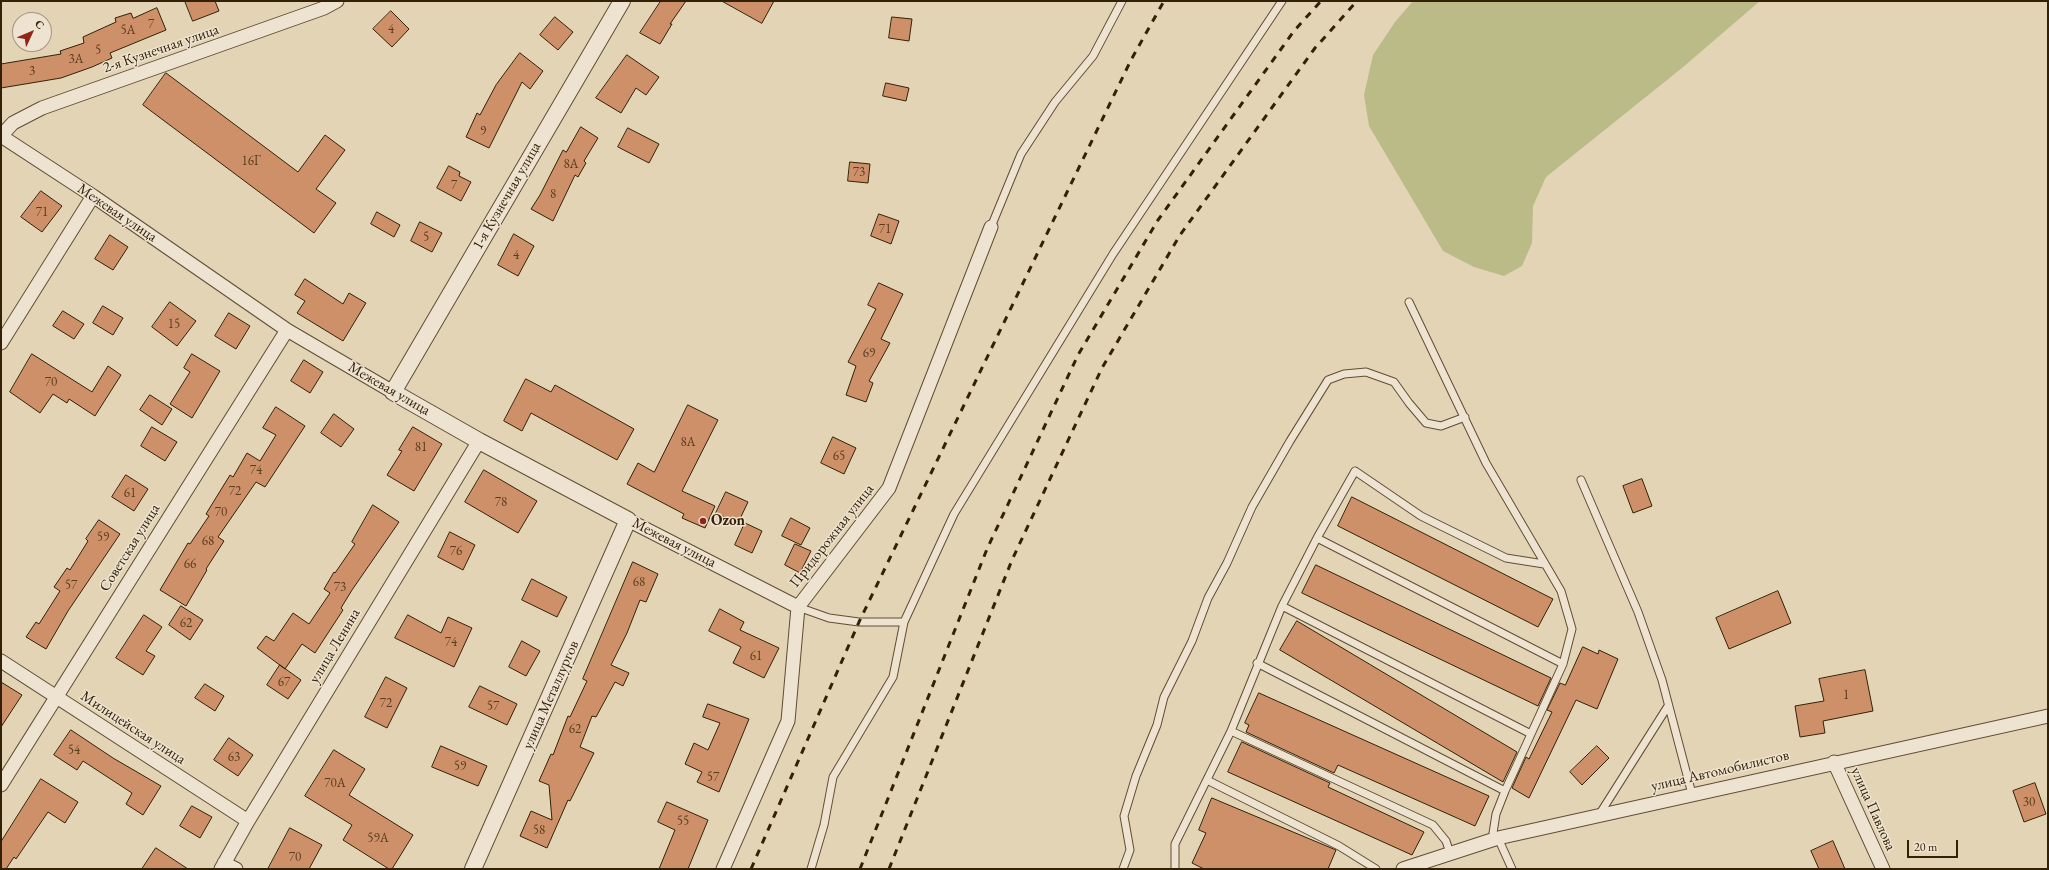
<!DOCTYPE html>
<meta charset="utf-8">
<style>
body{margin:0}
#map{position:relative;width:2049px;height:870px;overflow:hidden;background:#e3d4b6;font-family:"EB Garamond",serif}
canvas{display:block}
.frame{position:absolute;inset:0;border:2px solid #332107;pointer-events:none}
.north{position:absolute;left:12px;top:12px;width:40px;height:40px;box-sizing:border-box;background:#ede3d0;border:1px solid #a39580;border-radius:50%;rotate:46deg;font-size:11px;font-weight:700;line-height:16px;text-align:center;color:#332107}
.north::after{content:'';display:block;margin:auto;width:14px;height:18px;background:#8f2418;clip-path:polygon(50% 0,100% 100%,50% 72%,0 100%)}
.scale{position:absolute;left:1907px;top:840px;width:51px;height:18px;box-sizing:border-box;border:2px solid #332107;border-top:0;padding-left:5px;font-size:12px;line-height:14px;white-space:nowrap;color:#332107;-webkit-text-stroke:3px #ede3d0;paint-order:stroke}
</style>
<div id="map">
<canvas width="2049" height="870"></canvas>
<div class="frame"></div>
<div class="north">С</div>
<div class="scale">20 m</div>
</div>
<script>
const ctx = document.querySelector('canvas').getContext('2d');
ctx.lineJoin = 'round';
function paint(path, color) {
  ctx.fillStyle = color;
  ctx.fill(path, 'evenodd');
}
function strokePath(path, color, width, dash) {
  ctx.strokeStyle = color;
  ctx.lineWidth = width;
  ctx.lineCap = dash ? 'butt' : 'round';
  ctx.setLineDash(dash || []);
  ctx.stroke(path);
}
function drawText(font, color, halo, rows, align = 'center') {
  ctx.font = font + ' "EB Garamond",serif';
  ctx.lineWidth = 3;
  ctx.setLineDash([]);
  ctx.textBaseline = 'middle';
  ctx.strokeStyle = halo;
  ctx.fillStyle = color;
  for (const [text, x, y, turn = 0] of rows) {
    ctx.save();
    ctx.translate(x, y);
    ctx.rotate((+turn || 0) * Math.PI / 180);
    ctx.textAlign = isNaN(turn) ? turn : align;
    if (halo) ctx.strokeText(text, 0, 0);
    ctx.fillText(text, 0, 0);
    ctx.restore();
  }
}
const green = new Path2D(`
 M1413 1H1760L1682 68 1546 177 1533 206 1532 243 1522 266 1504 276 1474 267 1443 251 1369 126 1364 95 1373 55 1395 22Z`);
const building = new Path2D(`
 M185 1H215L219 11 193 21Z
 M661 1H686L670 24H672L660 44 640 33Z
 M722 1H774L762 23Z
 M157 8 166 30 110 53 112 58 92 67 61 78 1 88V64L61 54 60 51 84 43 83 37 116 22 115 18 131 13 133 18Z
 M391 11 409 29 392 47 373 29Z
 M555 17 573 32 558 50 540 35Z
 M892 17 912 19 909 41 889 38Z
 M520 53 543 71 530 89 522 82 489 148 466 137 477 113 480 115 496 85Z
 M627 55 659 77 646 95 636 88 621 113 596 98Z
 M166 73 298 172 325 135 345 150 316 189 336 203 314 233 143 105Z
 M886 83 909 88 906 101 883 96Z
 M581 127 598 138 584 161 586 163 578 177 575 175 553 221 531 209 540 195 563 150 566 152Z
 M628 128 659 144 649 163 618 147Z
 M850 162 870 164 868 183 848 181Z
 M449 166 460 172 459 176 471 182 461 201 437 188Z
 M41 191 62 206 42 232 21 217Z
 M377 212 400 225 394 237 371 224Z
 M879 214 899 221 891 244 871 236Z
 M420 222 442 233 432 252 411 241Z
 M514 234 534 246 518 276 498 265Z
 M110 235 128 247 113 270 95 259Z
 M305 279 343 304 349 293 366 303 343 341 297 313 305 301 295 295Z
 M879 283 903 294 881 339 890 343 869 381 873 383 866 402 846 395 856 366 848 362 876 309 868 305Z
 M170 302 196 321 177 346 152 327Z
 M103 306 123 318 113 335 93 323Z
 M63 311 84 324 74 339 53 326Z
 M229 313 250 326 236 349 215 336Z
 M32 354 92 392 108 366 121 375 95 416 69 399 67 403 53 394 40 413 10 392Z
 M192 354 220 371 192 418 170 404 190 372 184 368Z
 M304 360 323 372 310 393 291 381Z
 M526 379 551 392 555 385 634 429 617 460 531 413 522 431 504 421Z
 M150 395 172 409 162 425 140 410Z
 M688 405 718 420 682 491 715 506 705 528 682 518 684 514 627 484 638 463 654 472Z
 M276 407 305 426 265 487 256 482 218 537 224 541 206 569 207 570 186 606 160 590 188 543 190 544 209 516 206 514 230 475 233 477 247 453 260 461 276 435 263 428Z
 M334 414 354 429 341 447 321 433Z
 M152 427 177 442 165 461 141 446Z
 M413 427 442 444 414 491 387 475 402 451 399 450Z
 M833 437 856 448 844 474 821 463Z
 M484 470 537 501 518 533 465 502Z
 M126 475 148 489 134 511 112 497Z
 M1642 479 1652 506 1633 513 1623 486Z
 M726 492 748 502 738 523 716 513Z
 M1352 497 1553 599 1538 627 1338 526Z
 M373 505 399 522 352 590 341 608 343 610 315 653 302 644 285 669 257 648 266 636 274 641 293 613 309 624 330 593 324 589 334 572 335 573 355 544 352 542Z
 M791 518 810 528 801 545 782 536Z
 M99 520 120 534 68 611 46 649 26 637 36 622 39 624 60 591 54 587 67 568 70 570 88 541 86 539Z
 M745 523 762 531 752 553 735 545Z
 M450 532 475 545 463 570 438 557Z
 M795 544 811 551 800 573 785 565Z
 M633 562 658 574 646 602 640 600 627 633 611 665 629 673 623 686 615 682 596 717 592 716 580 747 594 753 570 801 568 800 547 848 520 836 531 811 552 820 549 785 539 781 551 754 553 755 568 716 570 717 587 681 583 679Z
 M1316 565 1551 678 1538 706 1302 593Z
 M532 579 567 597 557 617 522 600Z
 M1778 591 1791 623 1729 649 1716 618Z
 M181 606 203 620 190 640 169 625Z
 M720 609 744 622 740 630 779 648 764 678 733 663 741 647 709 631Z
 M144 615 162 627 146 651 155 656 143 675 116 658Z
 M408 615 441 633 448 617 472 628 454 667 395 638Z
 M1297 621 1517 752 1503 782 1280 650Z
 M522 641 540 651 526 676 509 667Z
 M1583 647 1598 654 1599 650 1618 659 1597 709 1576 700 1529 798 1512 788 1526 757 1529 759 1552 712 1547 710 1560 683 1565 685Z
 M280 665 301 680 288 699 267 685Z
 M1865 670 1873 711 1823 721 1825 733 1800 737 1795 706 1824 701 1819 679Z
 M386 677 407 688 387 728 365 717Z
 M1 682 22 695 1 727Z
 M205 684 224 696 215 711 195 698Z
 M480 686 517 704 507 725 469 707Z
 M1259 693 1489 796 1475 826 1338 765 1334 773 1246 732 1249 725 1245 723Z
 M708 704 749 719 719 792 697 782 702 772 685 764 694 743 708 750 720 723 703 717Z
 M71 730 113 758 161 786 143 815 126 804 132 793 83 761 77 770 54 755Z
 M229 738 253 755 238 776 214 760Z
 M1242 742 1330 783 1328 787 1424 832 1412 855 1228 772Z
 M441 746 487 766 478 786 432 767Z
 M1597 746 1609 758 1582 785 1570 772Z
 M334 750 365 769 349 795 413 835 392 869H389L343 840 352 825 305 796Z
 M41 779 78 802 65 823 48 812 16 859 14 857 6 869H1V842Z
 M2035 783 2046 814 2024 822 2013 791Z
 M1212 798 1336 850 1328 869H1204L1192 863 1206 833 1199 830Z
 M667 802 708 820 688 869H659L675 830 658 822Z
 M192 806 212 817 200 838 180 826Z
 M290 828 322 845 309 869H268Z
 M1833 841 1845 869H1819L1811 851Z
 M156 848 188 869H142Z`);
const service = new Path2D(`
 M991 227 1021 154 1055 102 1093 56 1122 1
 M1409 302 1486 463 1561 591 1572 629 1563 664 1505 791 1496 814 1493 833 1498 838 1512 869
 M1581 480 1638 612 1662 680 1692 794
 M1317 538 1563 664
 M1282 606 1531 734
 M798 607 829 618 859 622H904
 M1257 663 1505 791
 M1231 731 1433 825 1446 841 1450 853
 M1207 780 1339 846 1376 869
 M1599 815 1668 706
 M811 869 824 825 833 777 893 677 904 622 954 514 1113 254 1282 1
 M1123 869 1130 850 1124 816 1136 776 1157 725 1164 697 1192 641 1208 598 1227 563 1252 507 1290 441 1328 380 1344 374 1366 372 1394 382 1409 403 1426 423 1441 426 1465 417
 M1175 869V844L1231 731 1282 606 1317 538 1355 471 1421 516 1506 558 1544 564`);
const minor = new Path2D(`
 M1 136 93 196 287 330 393 392
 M1 136 13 123 42 108 324 8 337 1
 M1 343 93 196
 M628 520 798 607
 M1 661 248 821
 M1834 762 1883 869
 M1 785 287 330
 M224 863 236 869
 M221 869 248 821 479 441
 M723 869 788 721 798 607 889 488 991 227
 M1403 869 1498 838 2048 716`);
const tertiary = new Path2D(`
 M473 869 628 520 479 441 393 392 622 1`);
const rail = new Path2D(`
 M751 869 859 622 1131 60 1164 1
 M860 869 987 549 1078 355 1158 220 1294 31 1321 1
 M889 869 1012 560 1102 368 1180 235 1315 48 1357 1`);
const markers = [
 [703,521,4,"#8f2418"]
];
const numberNames = [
 ["7",151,24],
 ["4",391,29],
 ["5А",128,30],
 ["5",98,50],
 ["3А",76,59],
 ["3",32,71],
 ["9",483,131],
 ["16Г",251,161],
 ["8А",571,164],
 ["73",859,172],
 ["7",454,185],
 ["8",553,194],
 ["71",42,212],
 ["71",885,229],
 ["5",426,237],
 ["4",516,255],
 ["15",174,324],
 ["69",869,353],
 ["70",51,382],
 ["8А",688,442],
 ["81",421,447],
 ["65",839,456],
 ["74",256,470],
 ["72",235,491],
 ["61",130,493],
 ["78",501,502],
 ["70",221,512],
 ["59",103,537],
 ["68",208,541],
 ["76",456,551],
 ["66",190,564],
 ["68",639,582],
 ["57",71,585],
 ["73",340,587],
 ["62",186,623],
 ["74",451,642],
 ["61",756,656],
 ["67",284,682],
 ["1",1846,695],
 ["72",386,703],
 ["57",493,706],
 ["62",575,729],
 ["54",74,750],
 ["63",234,757],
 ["59",460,766],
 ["57",713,777],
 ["70А",335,783],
 ["30",2029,802],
 ["55",683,821],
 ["58",539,830],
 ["59А",378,838],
 ["70",295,857]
];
const streetNames = [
 ["2-я Кузнечная улица",161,49,-19],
 ["1-я Кузнечная улица",507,196,-60],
 ["Межевая улица",117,213,34],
 ["Межевая улица",389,389,30],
 ["Придорожная улица",832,536,-52],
 ["Межевая улица",674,543,27],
 ["Советская улица",130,548,-58],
 ["улица Ленина",335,646,-59],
 ["улица Металлургов",551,695,-66],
 ["Милицейская улица",133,728,33],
 ["улица Автомобилистов",1720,771,-13],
 ["улица Павлова",1873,809,66]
];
const poiNames = [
 ["Ozon",711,521]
];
paint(green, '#bb8');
paint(building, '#cd9068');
strokePath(building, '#332107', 1);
strokePath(service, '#5f4e33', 9);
strokePath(minor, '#5f4e33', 15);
strokePath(tertiary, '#5f4e33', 18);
strokePath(service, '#ede3d0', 7);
strokePath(minor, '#ede3d0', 13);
strokePath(tertiary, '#ede3d0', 16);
strokePath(rail, '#332107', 3, [7, 7]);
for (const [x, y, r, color] of markers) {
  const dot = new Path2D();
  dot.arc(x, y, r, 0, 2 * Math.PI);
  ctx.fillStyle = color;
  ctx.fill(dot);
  strokePath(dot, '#ede3d0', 1.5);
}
drawText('13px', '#5a3d1f', null, numberNames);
drawText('15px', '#332107', '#ede3d0', streetNames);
drawText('bold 15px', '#332107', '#ede3d0', poiNames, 'left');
</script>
